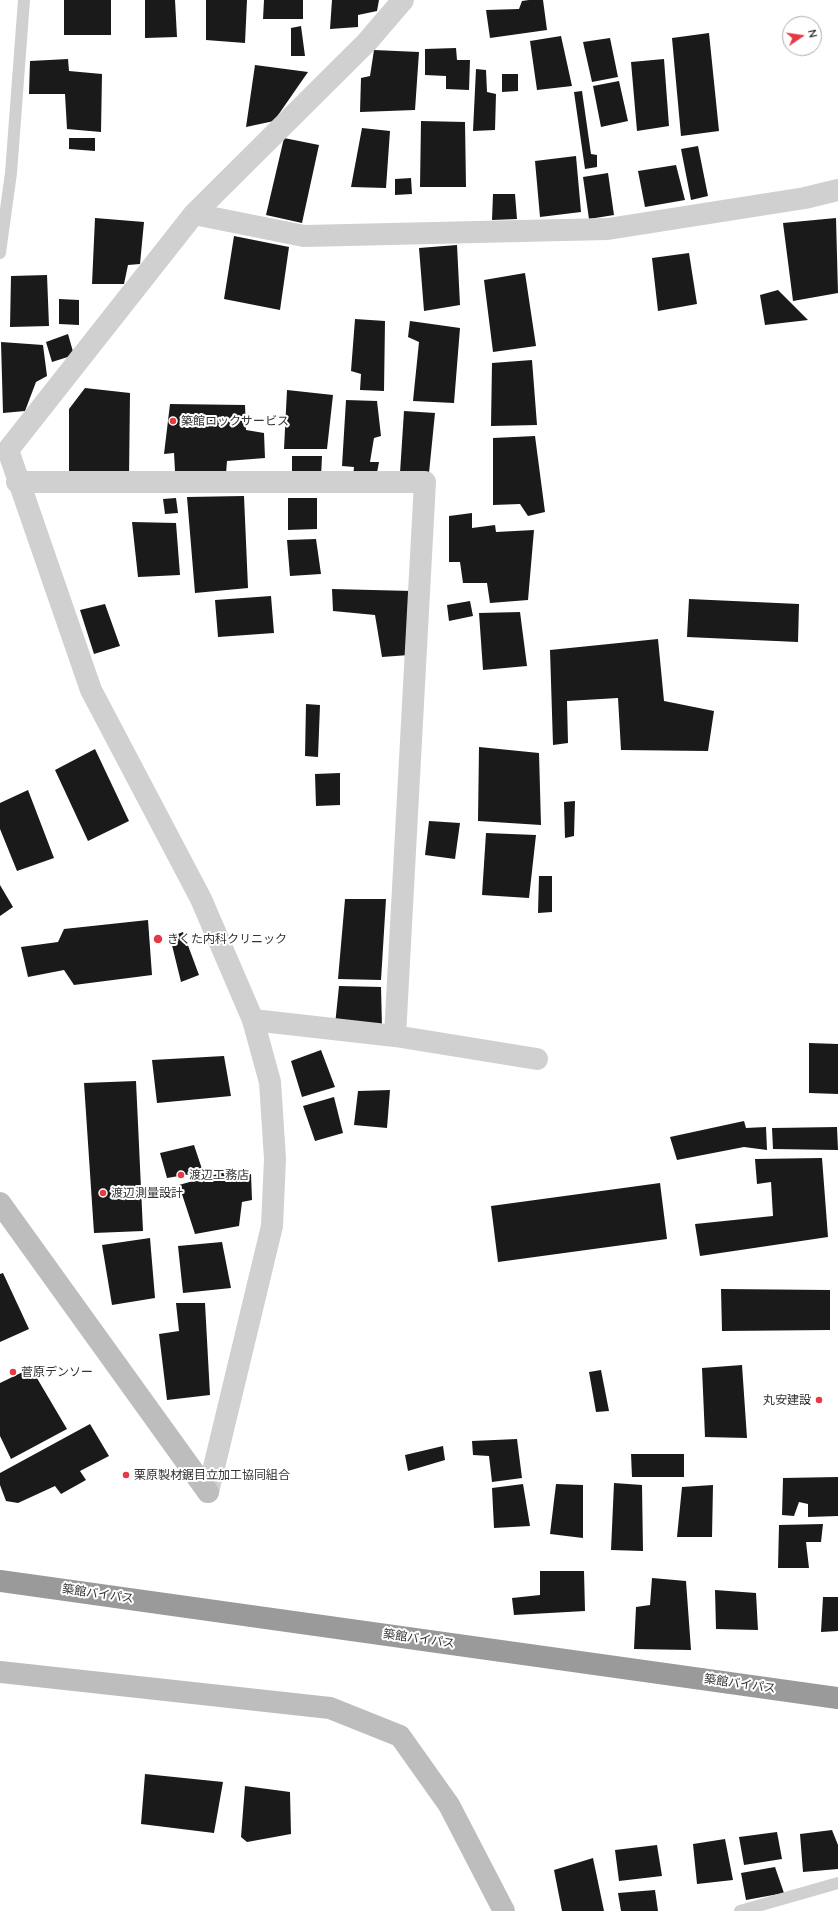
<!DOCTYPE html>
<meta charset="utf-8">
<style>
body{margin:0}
#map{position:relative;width:838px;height:1911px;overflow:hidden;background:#fff;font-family:Quicksand,sans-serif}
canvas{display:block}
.north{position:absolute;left:782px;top:16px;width:40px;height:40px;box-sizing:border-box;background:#fff;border:1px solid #adadad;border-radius:50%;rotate:77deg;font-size:11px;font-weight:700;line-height:16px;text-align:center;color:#333}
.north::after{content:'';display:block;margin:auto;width:14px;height:18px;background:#e63946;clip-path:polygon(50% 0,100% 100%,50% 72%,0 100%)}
</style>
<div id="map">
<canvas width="838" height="1911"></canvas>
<div class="north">N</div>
</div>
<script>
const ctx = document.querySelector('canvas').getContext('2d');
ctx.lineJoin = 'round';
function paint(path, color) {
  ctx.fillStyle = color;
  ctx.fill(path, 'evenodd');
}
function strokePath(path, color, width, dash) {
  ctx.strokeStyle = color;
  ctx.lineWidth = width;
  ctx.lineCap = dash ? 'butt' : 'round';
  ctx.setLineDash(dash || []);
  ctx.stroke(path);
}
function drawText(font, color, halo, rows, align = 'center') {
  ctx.font = font + ' Quicksand,"Noto Sans JP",sans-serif';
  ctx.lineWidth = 4;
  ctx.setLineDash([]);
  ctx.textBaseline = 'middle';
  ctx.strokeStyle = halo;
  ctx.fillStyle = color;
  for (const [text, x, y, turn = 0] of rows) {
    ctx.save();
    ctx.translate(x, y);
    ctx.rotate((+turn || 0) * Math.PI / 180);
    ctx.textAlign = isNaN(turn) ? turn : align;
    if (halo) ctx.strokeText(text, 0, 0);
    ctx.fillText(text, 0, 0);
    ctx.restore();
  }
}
const building = new Path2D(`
 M64 0H111V35H64Z
 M145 0H175L177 37 145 38Z
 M206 0H247L245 43 206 40Z
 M264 0H303V19H263Z
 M332 0H379L377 11 358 15V27L330 29Z
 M529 0H543L547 30 490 38 486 10 519 9 522 1Z
 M301 26 305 56H291V28Z
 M709 33 719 131 681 136 672 38Z
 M561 36 572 86 537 90 530 41Z
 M610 38 618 77 592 82 583 42Z
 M456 48 457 60H470L469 90 446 89V76L425 75V49Z
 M374 50 419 52 415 110 360 112 361 78 370 76Z
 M68 59 69 71 102 74 101 132 67 129 65 94H29L30 61Z
 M664 59 669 126 637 131 631 62Z
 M255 65 308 72 274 121 246 127Z
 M476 69 486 70 487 92 496 94 495 130 473 131Z
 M502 74H518V91L502 92Z
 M619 81 628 121 601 127 593 86Z
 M582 91 591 154 597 155V167L585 169 574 92Z
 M421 121 465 122 466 187H420Z
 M362 128 390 131 386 188 351 187Z
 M69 138H95V151L69 149Z
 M284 138 319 145 302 223 266 215Z
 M698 146 708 196 691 200 681 149Z
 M576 156 581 212 540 217 535 161Z
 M676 165 685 200 645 207 638 171Z
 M608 173 614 215 589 219 583 177Z
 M411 178 412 194 395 195V179Z
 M493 194H515L517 219 492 220Z
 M95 218 144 222 140 264 128 265 124 284H92Z
 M836 218 838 293 793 301 783 223Z
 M234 236 289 247 280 310 224 299Z
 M457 245 460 305 424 311 419 248Z
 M689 253 697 304 658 311 652 258Z
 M525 273 536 346 493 352 484 280Z
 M47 275 49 326 10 327 11 276Z
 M778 290 808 320 765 325 760 295Z
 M59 299 79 300V325L59 324Z
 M355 319 385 321 384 391 360 390 361 374 351 371Z
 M410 321 460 328 454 403 413 401 419 342 408 337Z
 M68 334 74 355 52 362 46 342Z
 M1 342 43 345 47 376 36 382 25 411 3 413Z
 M532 360 537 425 491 426 492 363Z
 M85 388 130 393 129 477 69 474V409Z
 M287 390 333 395 327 449H284Z
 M346 400 377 401 381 436 374 438 370 462H379L376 478 353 477 354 467 342 466Z
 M170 404 245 405 246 430 264 433 265 458 227 461 226 474 175 471 174 453 164 454Z
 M404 411 435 413 429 473H400Z
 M535 436 545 512 528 516 520 504 493 505V438Z
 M292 456H322L321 477H292Z
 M244 496 248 588 195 593 187 497Z
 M176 498 178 513 165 514 163 499Z
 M288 498H317V529L288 530Z
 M472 513V528L495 525 496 532 534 530 528 600 490 603 487 583H463L460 562H449V516Z
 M132 522 176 523 180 575 138 577Z
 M316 539 321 574 290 576 287 540Z
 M332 589 412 591 409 655 382 657 375 615 333 611Z
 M271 596 274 633 218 637 215 600Z
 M689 599 799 604 798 642 687 637Z
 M470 601 473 616 449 621 447 605Z
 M105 604 120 646 94 654 80 610Z
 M520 612 527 666 483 670 479 613Z
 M658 639 664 701 714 711 708 751 621 750 618 698 567 701 568 743 553 745 550 650Z
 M306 704 320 705 318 757 305 756Z
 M479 747 539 753 541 825 478 821Z
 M95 749 129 821 88 841 55 770Z
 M340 773V805L316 806 315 774Z
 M28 790 54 858 17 871 0 829V803Z
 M575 801 574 836 565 838 564 802Z
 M429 821 460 823 455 859 425 855Z
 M486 833 536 835 529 898 482 895Z
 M539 876H552V912L538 913Z
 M0 885 13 907 0 916Z
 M345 899H386L381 980 338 979Z
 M148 920 152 975 74 985 64 970 28 977 21 947 58 942 64 929Z
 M183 932 199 975 181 982 170 937Z
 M339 986 381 987 382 1027 335 1025Z
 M809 1043 838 1044V1094L809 1093Z
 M321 1050 335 1087 302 1097 291 1061Z
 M224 1056 231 1096 157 1103 152 1060Z
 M136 1081 143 1231 94 1233 84 1083Z
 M390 1090 387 1128 354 1125 358 1091Z
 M334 1097 343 1133 315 1141 303 1106Z
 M744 1121 746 1128 766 1127 767 1150 744 1147 677 1160 670 1137Z
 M837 1127 838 1150 773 1149 772 1128Z
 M194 1145 203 1172 167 1178 160 1153Z
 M822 1158 828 1237 700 1256 695 1224 773 1216 771 1182 757 1184 755 1159Z
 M221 1173 251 1174 252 1200 242 1202 239 1226 195 1234 179 1185Z
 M660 1183 667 1239 498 1262 491 1206Z
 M150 1238 155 1298 112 1305 102 1245Z
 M222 1242 231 1288 183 1293 178 1246Z
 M3 1273 29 1329 0 1342V1274Z
 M721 1289 830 1290V1330L722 1331Z
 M176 1303H205L210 1395 167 1400 159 1334 179 1331Z
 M742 1365 747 1438 705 1437 702 1368Z
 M31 1368 67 1429 11 1459 0 1436V1383Z
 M601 1370 609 1411 596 1412 589 1372Z
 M90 1424 109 1456 80 1471 86 1480 61 1494 55 1486 18 1503 6 1501 0 1485V1473Z
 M517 1439 522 1478 492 1482 489 1456 473 1455 472 1441Z
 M443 1446 445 1460 408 1471 405 1455Z
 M631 1454H684V1477H632Z
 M838 1477V1516L808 1517V1504L799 1502 794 1516 782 1515 783 1478Z
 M614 1483 642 1485 643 1551 611 1550Z
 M523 1484 530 1526 494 1528 492 1488Z
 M556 1484 583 1485V1538L550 1534Z
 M713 1485 712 1537H677L682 1487Z
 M823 1524 821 1542H806L809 1568H778L779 1525Z
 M540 1571H584L585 1611 514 1615 512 1598 540 1595Z
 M652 1578 686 1581 691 1650 634 1649 636 1607 650 1605Z
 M715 1590 756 1593 758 1630 716 1629Z
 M823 1597H838V1631L821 1632Z
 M145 1774 223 1782 214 1833 141 1824Z
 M245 1786 290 1792 291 1834 247 1842 241 1837Z
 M832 1830 838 1845V1869L803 1872 800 1834Z
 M777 1832 782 1859 744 1865 739 1837Z
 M725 1839 733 1880 697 1884 693 1844Z
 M657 1845 662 1876 619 1881 615 1850Z
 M593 1858 604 1911H562L554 1870Z
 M775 1867 784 1893 746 1900 741 1873Z
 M655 1890 658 1911H621L618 1893Z`);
const lane = new Path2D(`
 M0 253 11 173 24 0
 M740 1911 838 1883`);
const street = new Path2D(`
 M194 214 304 236 608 229 805 198 838 190
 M17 482H425L395 1036
 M253 1020 395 1036 537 1059
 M208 1492 272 1226 275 1159 270 1082 253 1020 201 899 91 690 8 450 194 214 367 42 403 0`);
const secondary = new Path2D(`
 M0 1203 208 1492
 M0 1672 330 1708 400 1736 449 1805 504 1911`);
const highway = new Path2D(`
 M0 1581 838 1698`);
const markers = [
 [173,421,4,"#e63946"],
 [158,939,5,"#e63946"],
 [181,1175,4,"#e63946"],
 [103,1193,4,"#e63946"],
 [13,1372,4,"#e63946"],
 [819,1400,4,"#e63946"],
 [126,1475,4,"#e63946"]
];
const poiNames = [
 ["築館ロックサービス",181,421],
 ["きくた内科クリニック",167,939],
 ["渡辺工務店",189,1175],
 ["渡辺測量設計",111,1193],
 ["菅原デンソー",21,1372],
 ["丸安建設",811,1400,"right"],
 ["栗原製材鋸目立加工協同組合",134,1475]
];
const streetNames = [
 ["築館バイパス",98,1594,8],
 ["築館バイパス",419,1639,8],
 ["築館バイパス",740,1684,8]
];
paint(building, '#1a1a1a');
strokePath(lane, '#d0d0d0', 12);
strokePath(street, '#d0d0d0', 22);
strokePath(secondary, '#bdbdbd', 22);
strokePath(highway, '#9a9a9a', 22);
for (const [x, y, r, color] of markers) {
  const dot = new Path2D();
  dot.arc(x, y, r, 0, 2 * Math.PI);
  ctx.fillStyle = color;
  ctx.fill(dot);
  strokePath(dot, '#fff', 1.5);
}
drawText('12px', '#333', '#fff', poiNames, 'left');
drawText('12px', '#333', '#fff', streetNames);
</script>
